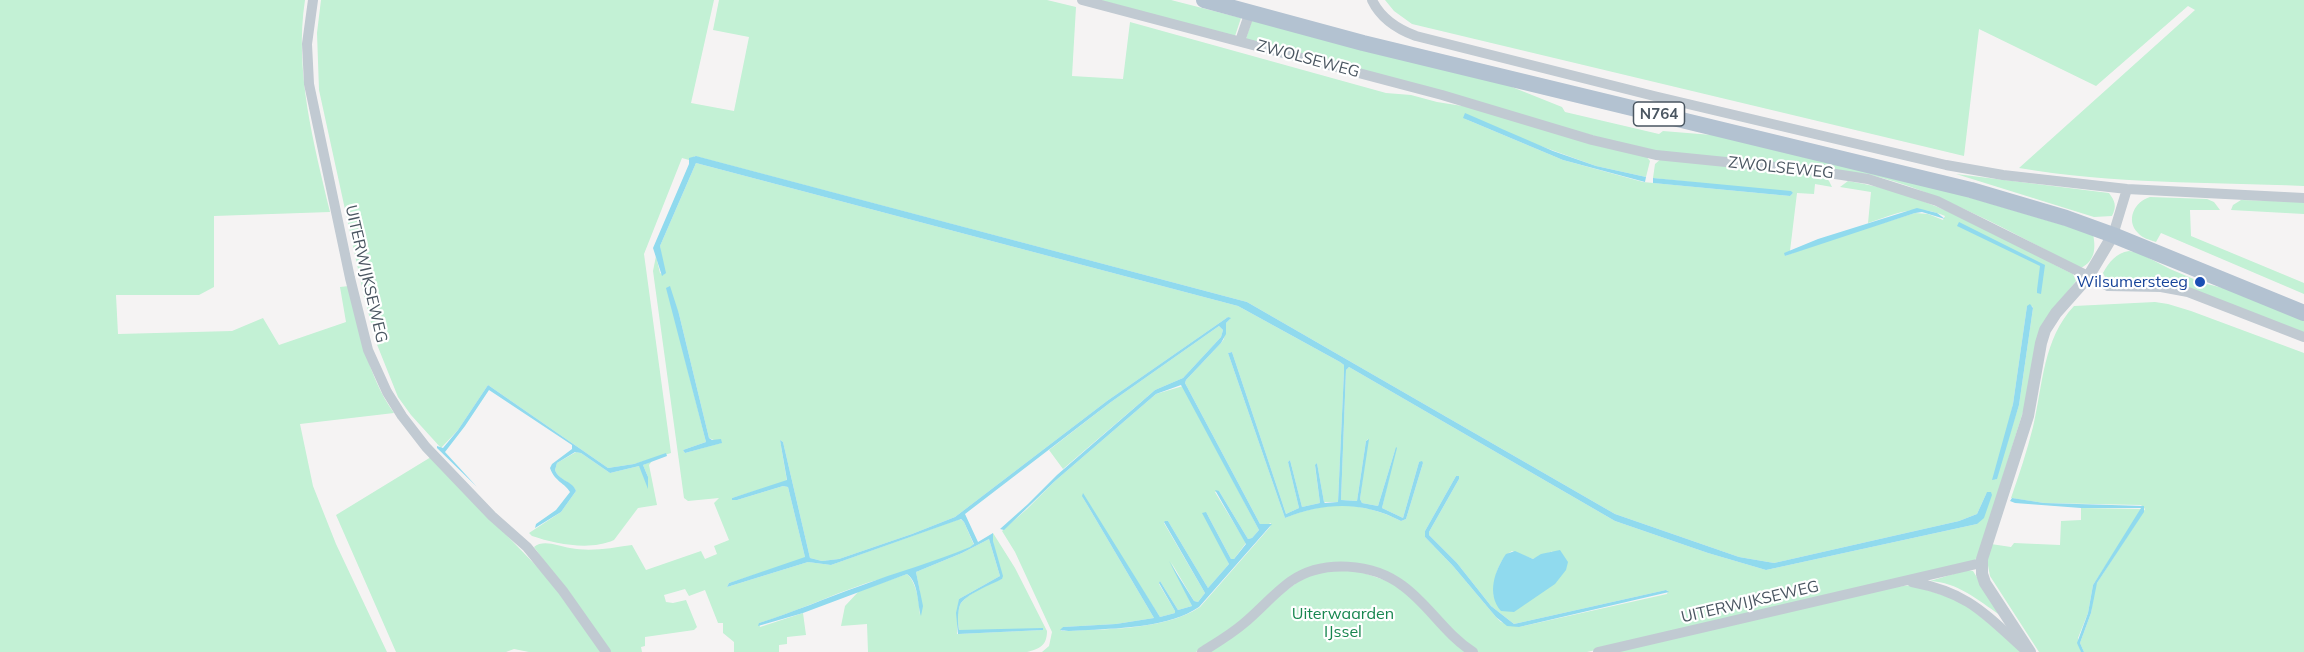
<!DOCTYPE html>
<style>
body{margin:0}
canvas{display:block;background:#f5f3f3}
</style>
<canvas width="2304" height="652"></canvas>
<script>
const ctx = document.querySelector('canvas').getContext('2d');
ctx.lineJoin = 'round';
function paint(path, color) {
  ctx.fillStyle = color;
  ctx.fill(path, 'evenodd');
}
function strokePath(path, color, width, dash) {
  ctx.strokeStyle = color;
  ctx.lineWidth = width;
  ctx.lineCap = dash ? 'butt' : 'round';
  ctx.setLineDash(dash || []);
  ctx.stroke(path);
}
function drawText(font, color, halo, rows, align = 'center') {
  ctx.font = font + ' Mulish,sans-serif';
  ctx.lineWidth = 4.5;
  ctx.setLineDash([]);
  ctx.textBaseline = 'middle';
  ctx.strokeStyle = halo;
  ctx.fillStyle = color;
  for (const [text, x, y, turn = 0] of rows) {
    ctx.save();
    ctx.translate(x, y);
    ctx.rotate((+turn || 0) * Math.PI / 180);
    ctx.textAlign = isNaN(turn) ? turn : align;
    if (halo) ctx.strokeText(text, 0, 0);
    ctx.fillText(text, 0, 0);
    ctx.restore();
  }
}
const green = new Path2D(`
 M0 0H305C294 71 314 144 330 212L214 216V287L199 295H116L118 334 232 331 263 318 279 345 346 322 340 287 349 286C360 330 367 375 394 413L300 424 313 486 336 544 387 652H0Z
 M321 0H714L691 103 734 111 749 37 713 30 719 0H1047L1076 7 1072 76 1123 79 1130 22 1386 93 1411 95 1437 102 1475 108 1645 155 1650 161 1646 177 1596 166 1463 118 1563 160 1643 182 1790 196 1793 193 1653 178 1655 164 1662 158 1821 175 1828 179 1832 187 1815 184 1814 194 1797 193 1790 251 1785 253V256L1820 243 1915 213 1928 214 1943 220 1945 216C1915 203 1896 214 1868 223L1871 192 1840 187 1848 181C1929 193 2001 238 2073 274L2076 281 2056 306 1978 556 1974 561 1587 652H1476L1377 570 1308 571 1247 618 1196 652H1042L1049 646 1052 632 1015 552 1002 531 1027 509 1055 481 1156 394 1183 386 1259 530 1252 538 1248 539 1219 491 1215 492 1246 543 1234 559H1231L1206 512 1229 564 1208 588 1168 521H1165L1164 523 1205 593 1198 602 1194 601 1171 562 1192 606 1178 610 1160 581 1159 584 1175 611V613L1160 617 1082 496 1154 618 1116 624 1063 627 1061 631C1102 629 1164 631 1200 607L1270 527 1271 523 1264 526 1260 524 1185 383 1186 380 1221 343 1224 339 1226 323 1230 319 1228 317 1107 401 955 517 912 534 839 559 822 561 810 558 783 442 780 440 787 481 732 498 737 500 783 486 788 487 805 557 803 559 729 583 727 587 808 562 831 565 960 519 964 522 974 545C948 562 895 574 864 584 829 596 795 612 759 623L760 627 803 613 806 635 787 637V644L779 645V652H734V642L723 633V623H718L705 590 689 596 685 589 664 595 666 602 673 603 686 600 697 627 694 630 645 637V646L641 647 642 652H611L534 547C543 539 559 546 570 548 591 552 611 548 632 545L646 570 701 551 705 559 717 554 714 546 729 540 714 503 719 498 688 501 684 498 653 271 656 256 660 273 664 275 660 246 696 163 1238 306 1340 362 1344 365V371L1338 502H1324L1317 463 1315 466 1320 503 1302 507 1290 460 1288 462 1299 508 1286 514 1232 352 1228 353 1285 518C1327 501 1360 501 1401 521L1406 519 1423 463 1419 462 1403 518 1382 508 1396 447 1378 506 1362 503 1360 499 1368 439 1366 441 1357 501 1341 500 1346 370 1349 367 1615 521 1708 553 1766 570 1977 524 1987 492 1977 514 1959 521 1774 563 1739 557 1615 514 1247 302 695 156 689 160 682 158 644 254 671 453 634 464 608 468 488 385 458 430 441 448 411 415 398 397 376 342 363 292 319 90 317 33ZM667 288 679 314 709 438 721 443 685 453 683 450 706 442ZM2027 306H2032L2033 308 2019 405 1995 481 2013 404ZM1456 476H1458L1459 479 1429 532V535L1457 563 1491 606 1514 624 1666 590 1668 591 1667 594 1519 627 1501 622 1496 617 1453 566 1425 537V531ZM1512 551 1533 559 1553 551 1494 598C1493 582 1497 559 1512 551Z
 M1099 0H1171L1241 18 1235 36Z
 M1385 0H2304V186C2209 182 2112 184 2019 168L2195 10 2188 6 2096 86 1979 29 1964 156 1412 24 1394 11Z
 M1252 20 1492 79 1562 107 1565 112 1659 134 1663 131 1724 136 1890 174 2093 234C2096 248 2095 261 2081 268 2011 233 1943 192 1867 174L1641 149 1246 39Z
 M1956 174 2109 193C2115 201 2117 206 2112 216L2094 217Z
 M2150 197 2207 199 2214 202 2220 210H2190L2191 236 2304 283V294L2161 233 2156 242C2150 240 2142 238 2138 233 2125 220 2135 201 2150 197Z
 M2241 200 2304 202V214L2231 210 2233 205Z
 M2129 251 2139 253 2170 269 2203 283 2223 288 2304 316V333L2196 292 2107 281 2103 273C2109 262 2116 253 2129 251Z
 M2155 302 2168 304 2191 311 2304 353V652H2084L2080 643 2091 613 2095 586 2145 509 2141 505 2044 503 2011 498C2019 475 2027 451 2033 427 2043 384 2043 339 2074 306Z
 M1219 326 1223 330 1221 337 1183 378 1155 390 1063 469 1049 450 1111 402Z
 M576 452 581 453 610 473 639 466 648 477 643 465 652 461 649 465 657 505 638 508 614 540C590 551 556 544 532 536L529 533 561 512 576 491C572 481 559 481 555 470L557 463Z
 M431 457 548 578 604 652H529L514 649 506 652H396L336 515Z
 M2081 508 2142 509 2093 585 2088 613 2078 638 2081 652H2039L1990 576 1987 560 1991 544 2011 547 2014 543 2060 545 2061 521 2081 520Z
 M993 533 1015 568 1047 631C1047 646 1039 649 1027 652H868L867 624 841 626 845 606 859 591 907 574C917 583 919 602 920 615V592L916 572 962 553 989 539 1000 576 959 599 957 634 1043 630H959C958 623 957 612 960 605 964 595 992 583 1002 579 1001 564 991 548 993 533Z
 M1355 570 1396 584 1467 652H1204L1303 578 1327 571Z
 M1967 570 1973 571 2000 615C1978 600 1957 582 1930 581Z
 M1912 585 1963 602 2023 652H1604L1895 587Z`);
const water = new Path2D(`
 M1465 113 1553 151 1596 166 1646 177 1645 182 1563 160 1463 118Z
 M696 156 1247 302 1615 514 1739 557 1774 563 1959 521 1977 514 1987 492H1991L1992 495 1984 518 1977 524 1766 570 1708 553 1615 521 1349 367 1346 370 1341 500 1357 501 1366 441 1369 439 1360 499 1362 503 1378 506 1396 447 1397 448 1382 508 1403 518 1419 462 1422 461 1423 463 1406 519 1401 521C1363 501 1325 502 1285 518L1228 353 1232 352 1286 514 1299 508 1288 462 1290 460 1302 507 1320 503 1315 465 1317 463 1324 502 1325 503 1338 502 1344 371V365L1340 362 1238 306 696 163 660 246 666 273 662 276 653 248 689 164V158Z
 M1653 178 1791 191 1793 193 1790 196 1653 183Z
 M1917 208 1937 213 1945 219 1922 212 1915 213 1785 256 1784 253 1818 239Z
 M1959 222 2045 265 2041 294 2037 293V290L2040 266 1957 226Z
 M670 286 679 314 709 438 712 440 721 439 722 443 685 453 683 450 706 442 666 288Z
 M2030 304 2033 308 2019 405 1997 479 1992 480 2013 404 2027 306Z
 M1228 317 1231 318 1226 323V334L1221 343 1186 380 1185 383 1260 524H1272L1199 607C1169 627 1124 628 1088 630 1079 630 1068 632 1060 630L1063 627 1116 624 1154 618 1082 496 1083 493 1160 617 1175 613V611L1159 583 1160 581 1178 610 1192 606 1169 561 1194 601 1198 602 1205 593 1164 522 1165 521H1168L1208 588 1229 564 1202 513 1206 512 1231 559H1234L1246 544 1215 490 1219 491 1248 539 1252 538 1259 530 1181 385 1156 394 1055 481 1004 530 1000 529 1028 504 1057 475 1155 390 1183 378 1221 337 1223 330 1219 326 1111 402 965 514 978 542 993 533V541L1003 576 1002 579C992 584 964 595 960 605 957 613 958 623 959 630L1043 628V630L958 634 956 613 959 599 1000 576 989 539 962 553 916 572 923 606 921 616C917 603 919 583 907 574L803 613 758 626 759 623C794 612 826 598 860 586 897 572 934 562 970 547L974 544 964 522 961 519 831 565 808 562 727 587 729 583 805 557 788 487 783 486 737 500H732V498L787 480 780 440 783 442 810 558 822 561 839 559 912 534 955 517 1107 401Z
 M488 385 608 468 634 464 666 453 667 456 643 465 648 477V489L639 466 610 473 581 453 575 452 557 463 555 470C559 481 573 481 576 491L561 512 535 528 536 524 556 510 570 492C565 483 555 482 550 468L552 464 572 449V445L489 390 465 426 445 452 477 487 437 448V446L443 448 458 430Z
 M1456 476H1459V479L1429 532V535L1457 563 1491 606 1514 624 1666 590 1669 592 1519 627 1507 626 1496 617 1453 566 1425 537V531Z
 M2012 498 2044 503 2144 506V512L2097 583 2091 613 2080 643 2084 652H2081L2077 643 2088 613 2093 585 2141 508H2081L2015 503 2010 501Z
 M1560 550 1568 562 1566 570 1555 584 1514 612 1501 611C1486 594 1495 570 1506 554L1515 551 1533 559 1541 554Z`);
const minor = new Path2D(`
 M313 0 307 44 309 84 350 278 368 350 387 392 402 416 426 447 492 516 527 547 563 591 606 652
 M1082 0 1442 95 1592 140 1656 155 1816 171 1868 179 1937 201 2108 286 2161 287 2188 292 2304 337
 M1372 0C1381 19 1397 29 1416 36L1654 96 1946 165 2003 175 2127 189 2304 198
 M1240 41 1250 12
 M2113 235 2127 189
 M1912 582C1969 593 1984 613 2025 650
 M1202 652C1216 643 1230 635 1243 624 1260 610 1273 594 1291 581 1323 559 1373 563 1403 586 1429 605 1445 634 1473 652
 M1598 652 1981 563`);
const tertiary = new Path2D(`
 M2030 652 1985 583 1982 574V559L2028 416 2041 343 2045 330 2056 313 2088 277 2113 235`);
const primary = new Path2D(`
 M1204 0 1363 43 1971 190 2066 218 2113 235 2304 313`);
const markers = [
 [2200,282,6,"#1a4fb4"]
];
const shields = [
 [1659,114,51]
];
const shieldNames = [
 ["N764",1659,114]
];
const streetNames = [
 ["ZWOLSEWEG",1308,59,15],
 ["ZWOLSEWEG",1781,168,6],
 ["UITERWIJKSEWEG",366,274,77],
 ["UITERWIJKSEWEG",1750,602,-13]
];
const transitNames = [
 ["Wilsumersteeg",2188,282]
];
const parkNames = [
 ["Uiterwaarden",1343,614],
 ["IJssel",1343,632]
];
paint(green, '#c3f1d5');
paint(water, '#90daee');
strokePath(minor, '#c1cad2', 10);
strokePath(tertiary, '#c1cad2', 12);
strokePath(primary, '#b3c2d1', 16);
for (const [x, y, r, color] of markers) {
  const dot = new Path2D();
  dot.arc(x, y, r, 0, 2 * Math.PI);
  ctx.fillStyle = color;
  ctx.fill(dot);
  strokePath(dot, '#fff', 2);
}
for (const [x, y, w] of shields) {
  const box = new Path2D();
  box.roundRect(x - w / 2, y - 12, w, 24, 4.5);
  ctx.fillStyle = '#fff';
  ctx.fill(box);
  strokePath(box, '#4a5661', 1.5);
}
drawText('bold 15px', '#4a5661', null, shieldNames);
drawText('16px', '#4a5661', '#fff', streetNames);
drawText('16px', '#164399', '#fff', transitNames, 'right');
drawText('16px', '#17864f', '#fff', parkNames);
</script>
